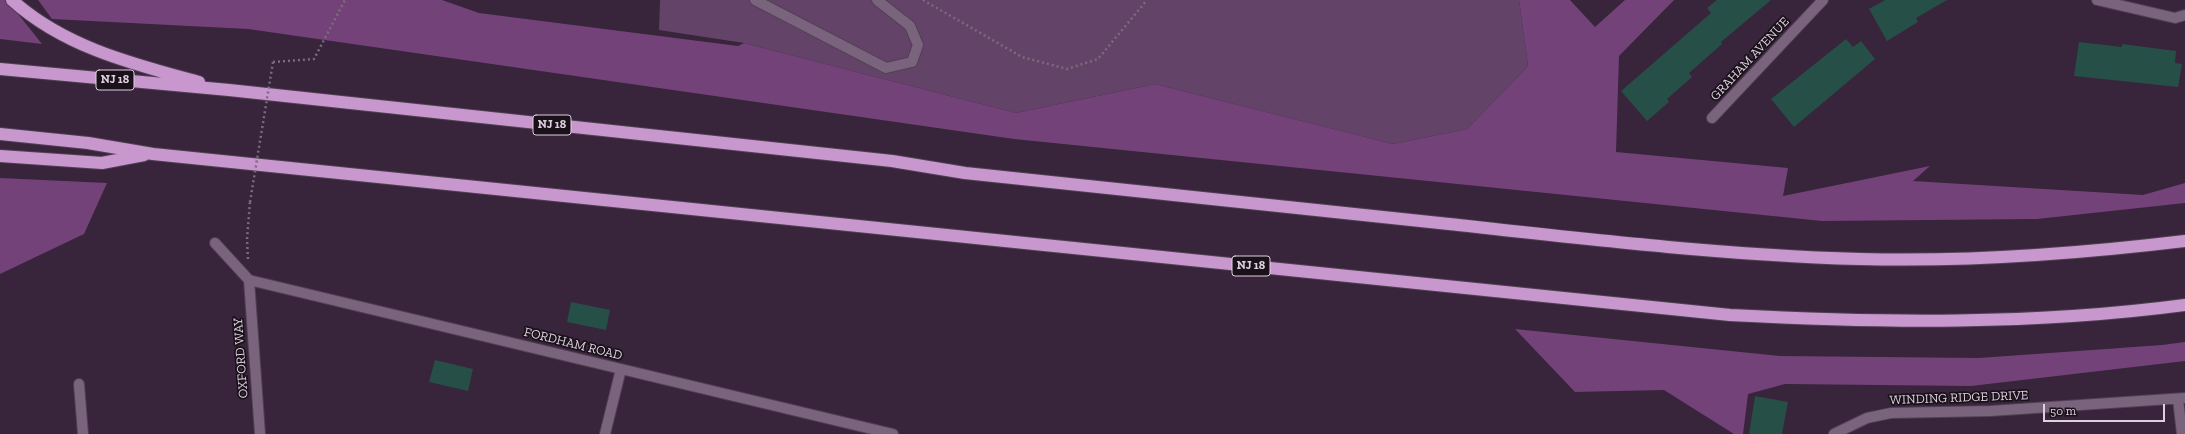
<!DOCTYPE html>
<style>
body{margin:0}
#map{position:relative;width:2185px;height:434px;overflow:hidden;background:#38243b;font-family:"Zilla Slab",serif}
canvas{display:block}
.scale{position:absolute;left:2043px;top:404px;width:122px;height:18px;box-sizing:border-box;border:2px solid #ded1df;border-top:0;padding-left:5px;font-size:12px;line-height:14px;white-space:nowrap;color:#ded1df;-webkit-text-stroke:3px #1a111b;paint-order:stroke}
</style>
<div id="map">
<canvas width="2185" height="434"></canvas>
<div class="scale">50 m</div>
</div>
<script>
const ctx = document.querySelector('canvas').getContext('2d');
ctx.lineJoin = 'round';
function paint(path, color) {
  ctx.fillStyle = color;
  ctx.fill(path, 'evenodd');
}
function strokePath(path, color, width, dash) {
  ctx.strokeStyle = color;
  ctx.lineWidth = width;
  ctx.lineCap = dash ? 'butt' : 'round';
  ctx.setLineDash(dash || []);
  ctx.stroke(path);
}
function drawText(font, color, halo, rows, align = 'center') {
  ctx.font = font + ' "Zilla Slab",serif';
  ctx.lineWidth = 3.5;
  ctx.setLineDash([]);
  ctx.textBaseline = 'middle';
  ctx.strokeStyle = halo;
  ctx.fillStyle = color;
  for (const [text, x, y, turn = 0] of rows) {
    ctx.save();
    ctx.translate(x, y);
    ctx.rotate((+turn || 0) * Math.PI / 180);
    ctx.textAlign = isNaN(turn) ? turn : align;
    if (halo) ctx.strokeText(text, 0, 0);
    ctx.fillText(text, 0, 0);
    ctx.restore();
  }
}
const green = new Path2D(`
 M660 0H1519L1528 66 1467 129 1393 144 1155 84 1016 113 744 43 659 30Z`);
const forest = new Path2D(`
 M0 0H7L42 44 0 39Z
 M38 0H442L479 13 738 46 744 43 1016 113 1155 84 1393 144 1467 129 1528 66 1519 0H1570L1595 27 1625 0H1674L1619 56 1616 152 1788 168 1783 196 1930 166 1913 181 2143 195 2185 183V203L2037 219 1822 221 1014 139 248 29 52 19Z
 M0 178 107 183 84 234 0 274Z
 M1515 329 1780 356 1979 358 2162 345 2185 342V361L1971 386 1785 384 1748 394 1743 434H1734L1664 390 1575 392Z`);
const building = new Path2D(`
 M1717 0H1771L1721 42 1722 44 1689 73 1692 77 1667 99 1669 102 1647 121 1621 91 1711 13 1707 8Z
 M1885 0H1947L1916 18 1918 22 1887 41 1869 9Z
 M1846 39 1853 47 1861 41 1875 59 1794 127 1771 99Z
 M2079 42 2122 47V44L2176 51 2175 63 2182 64 2178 87 2074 76Z
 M571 302 610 310 606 330 567 322Z
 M435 360 473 369 468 391 429 382Z
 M1755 396 1788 402 1782 434H1749Z`);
const path = new Path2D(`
 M923 0 1022 57 1067 69 1098 59 1147 0
 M273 62 314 59 345 0
 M248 259 247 239 250 202`);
const minor = new Path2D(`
 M755 0 886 68 912 62 918 45 910 26 877 0
 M2097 0 2175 18 2185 15
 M1712 118 1823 0
 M215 243 249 280
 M249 280 893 434
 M249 280 260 434
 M79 384 83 434
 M2178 399 2182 434
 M605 434 621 369
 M1834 434 1867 418 1891 413 1990 411 2185 398`);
const motorway = new Path2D(`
 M12 0C64 47 133 64 199 82
 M0 69 229 90 892 161 965 173C1126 190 1288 207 1449 224 1585 239 1722 255 1860 259 1968 262 2077 254 2185 241
 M0 134 88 143 153 154 1730 315C1882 323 2034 325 2185 305
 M0 156 102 163 144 155`);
const pathBridge = new Path2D(`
 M250 202 273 62`);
const shields = [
 [115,80,38],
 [552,125,38],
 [1251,266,38]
];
const shieldNames = [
 ["NJ 18",115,80],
 ["NJ 18",552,125],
 ["NJ 18",1251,266]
];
const streetNames = [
 ["GRAHAM AVENUE",1750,59,-47],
 ["FORDHAM ROAD",573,344,14],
 ["OXFORD WAY",241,358,-94],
 ["WINDING RIDGE DRIVE",1959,398,-2]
];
paint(green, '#634367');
paint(forest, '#734279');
paint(building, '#264f48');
strokePath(minor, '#514053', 12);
strokePath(motorway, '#514053', 14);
strokePath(path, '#7c6b7e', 2.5, [2, 3]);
strokePath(minor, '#7a647d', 10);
strokePath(motorway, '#c897ce', 12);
strokePath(pathBridge, '#7c6b7e', 2.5, [2, 3]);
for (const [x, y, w] of shields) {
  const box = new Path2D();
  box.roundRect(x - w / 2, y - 10, w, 20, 3);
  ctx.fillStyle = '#1a111b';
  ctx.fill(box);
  strokePath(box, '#ded1df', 1);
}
drawText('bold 12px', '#ded1df', null, shieldNames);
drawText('13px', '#ded1df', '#1a111b', streetNames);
</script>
